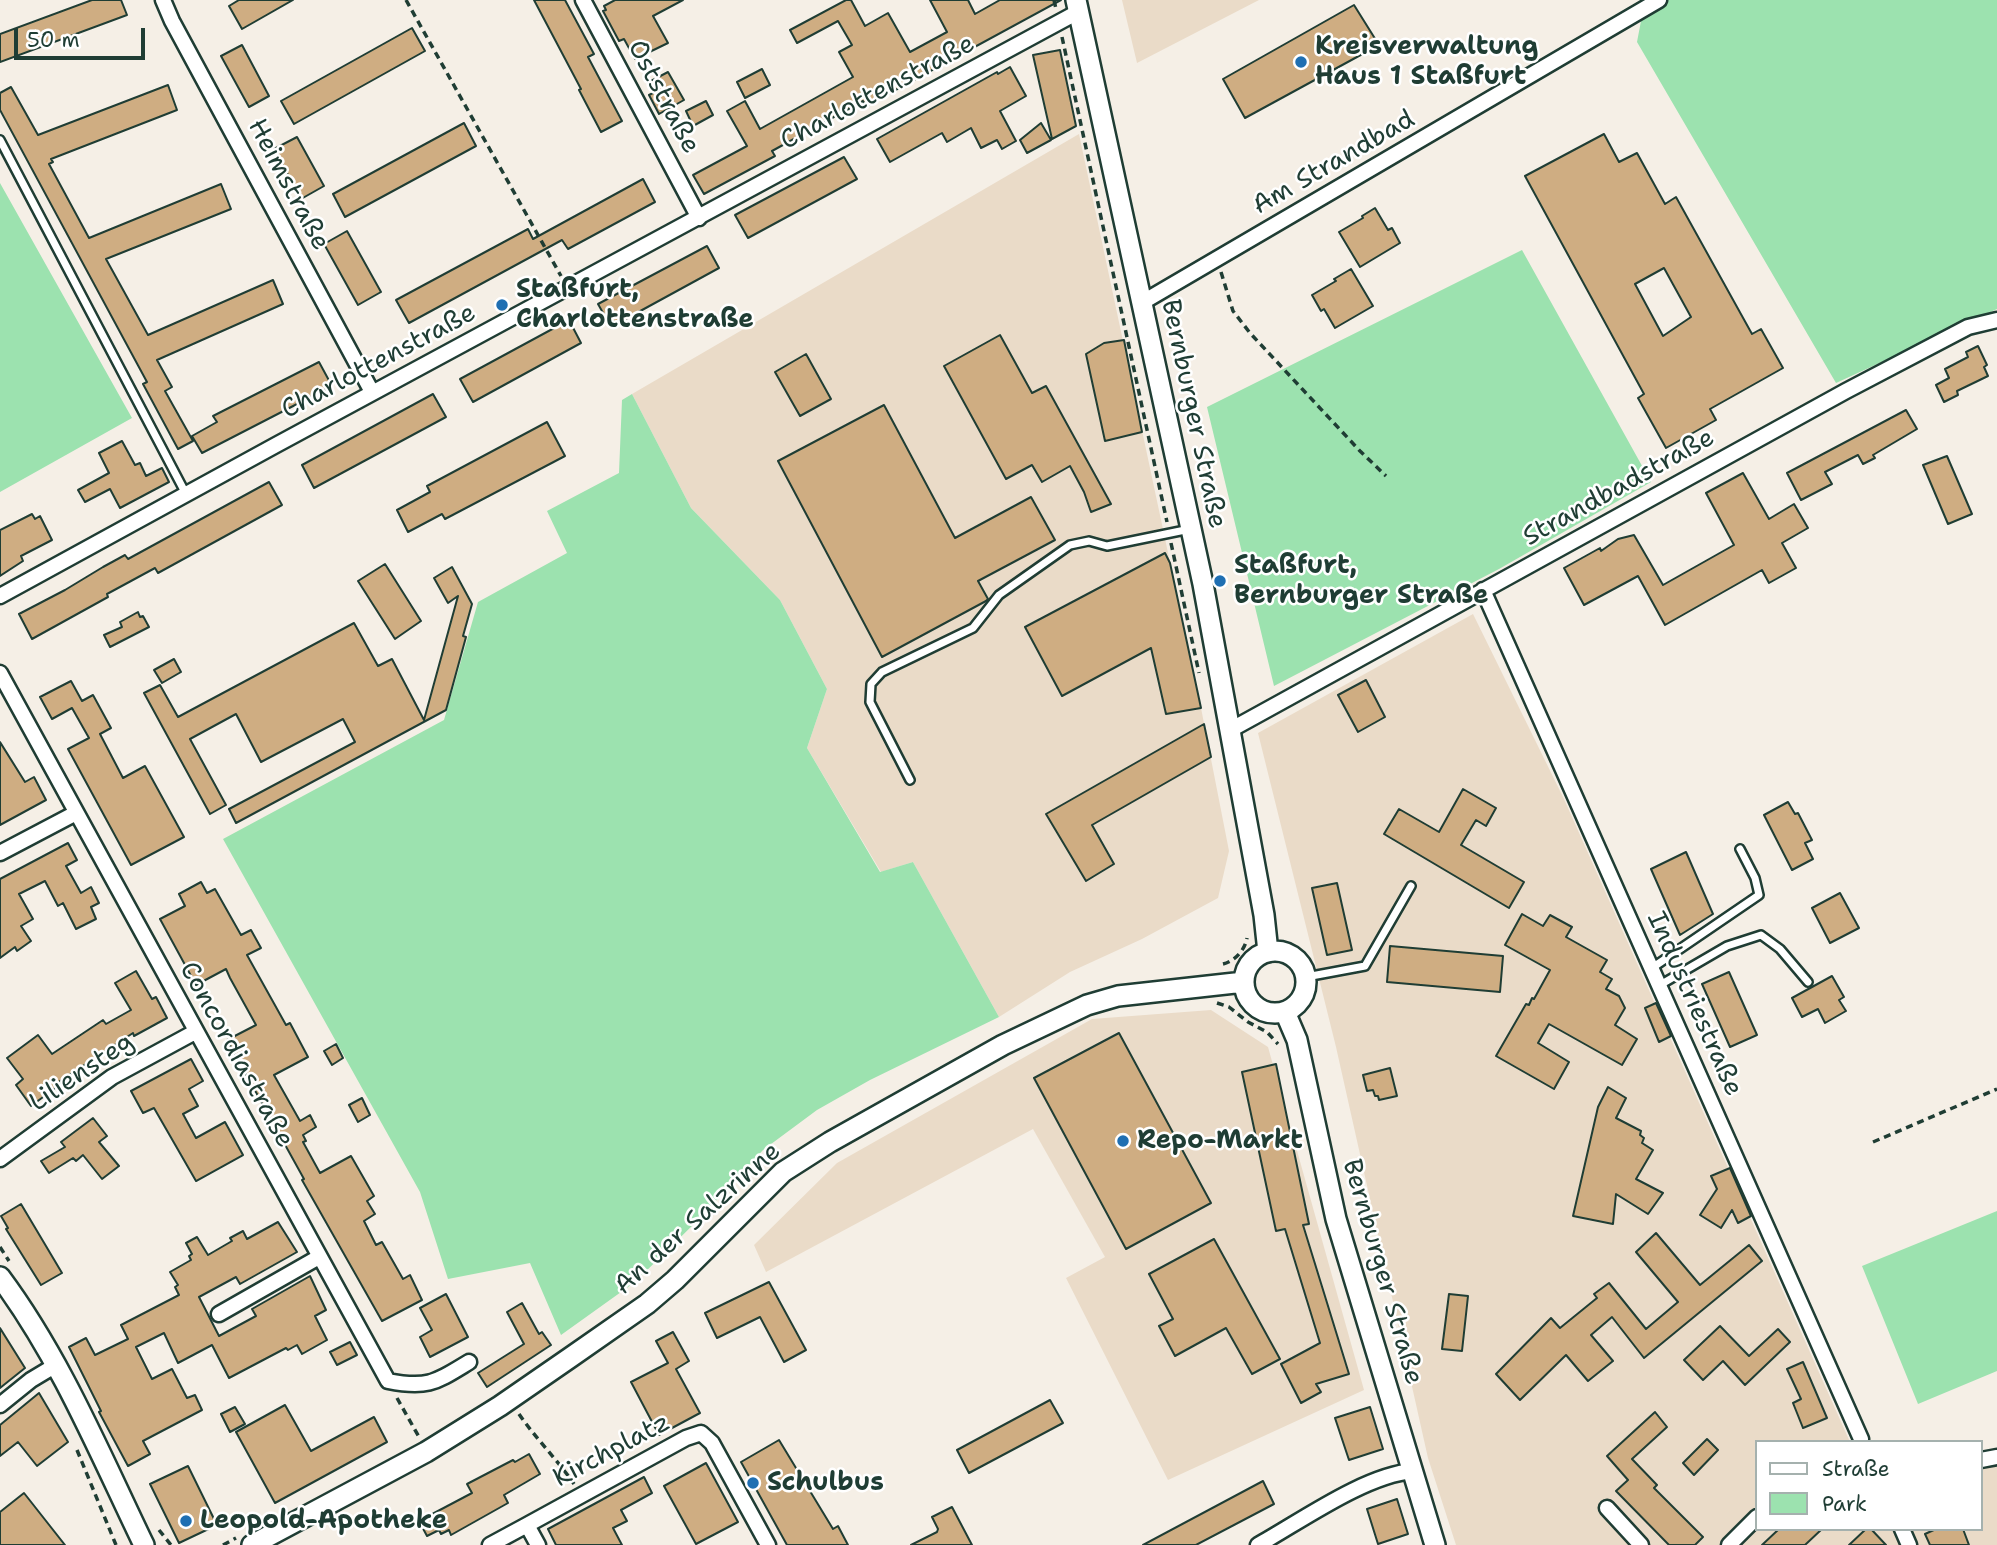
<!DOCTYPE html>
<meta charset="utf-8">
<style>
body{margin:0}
#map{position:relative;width:1997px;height:1545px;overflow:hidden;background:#f5efe6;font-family:"Shantell Sans",sans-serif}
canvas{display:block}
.legend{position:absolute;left:1755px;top:1440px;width:228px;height:91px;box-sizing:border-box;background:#fff;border:2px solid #a5b1ae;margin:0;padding:9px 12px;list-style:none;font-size:21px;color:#1f3d34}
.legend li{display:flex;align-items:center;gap:14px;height:35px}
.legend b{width:35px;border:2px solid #a5b1ae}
.scale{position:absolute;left:14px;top:28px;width:131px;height:32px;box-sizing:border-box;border:4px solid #1f3d34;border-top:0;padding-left:9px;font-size:21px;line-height:24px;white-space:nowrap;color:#1f3d34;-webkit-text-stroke:5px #fff;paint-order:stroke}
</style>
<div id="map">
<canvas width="1997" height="1545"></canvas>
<ul class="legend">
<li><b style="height:9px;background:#fff"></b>Straße</li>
<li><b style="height:19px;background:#9ce2af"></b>Park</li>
</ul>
<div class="scale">50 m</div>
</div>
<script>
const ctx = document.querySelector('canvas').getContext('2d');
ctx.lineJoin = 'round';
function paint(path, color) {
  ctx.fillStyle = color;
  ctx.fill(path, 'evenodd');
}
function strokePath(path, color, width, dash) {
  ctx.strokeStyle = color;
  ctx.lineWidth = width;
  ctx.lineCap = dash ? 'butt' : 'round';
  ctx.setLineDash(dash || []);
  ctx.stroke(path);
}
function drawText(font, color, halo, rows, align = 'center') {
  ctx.font = font + ' "Shantell Sans",sans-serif';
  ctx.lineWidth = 5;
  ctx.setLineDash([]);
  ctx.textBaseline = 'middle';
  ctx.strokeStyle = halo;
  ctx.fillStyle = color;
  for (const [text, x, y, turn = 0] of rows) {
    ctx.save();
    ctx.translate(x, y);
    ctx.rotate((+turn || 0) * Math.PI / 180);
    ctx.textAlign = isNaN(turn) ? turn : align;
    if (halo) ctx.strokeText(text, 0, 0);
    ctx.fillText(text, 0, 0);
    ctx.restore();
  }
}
const built = new Path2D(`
 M1122 0H1259L1137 63Z
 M1079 134 1201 708 1229 851 1218 898 1142 939 1070 972 999 1017 913 862 881 872 807 748 827 689 780 600 691 508 632 394Z
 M1473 614 1564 799 1850 1442H1757V1529H1981V1469L1997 1463V1545H1456L1428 1458 1336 1047 1258 733Z
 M1211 1010 1268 1047 1364 1390 1168 1480 1066 1278 1105 1257 1033 1129 766 1272 754 1245 837 1163 1092 1019Z`);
const green = new Path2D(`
 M1645 0H1997V309L1836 383 1637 42Z
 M0 183 132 418 0 492Z
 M1522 250 1651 482 1499 569 1274 686 1207 407Z
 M632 394 691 508 780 600 827 689 807 748 880 872 913 862 999 1017 870 1080 817 1110 763 1150 701 1217 635 1282 561 1335 530 1263 448 1279 420 1192 223 839 444 720 478 602 567 553 547 511 619 473 622 400Z
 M1997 1211V1371L1918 1404 1862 1266Z`);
const building = new Path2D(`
 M92 0H121L127 15 0 62V34Z
 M239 0H293L242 29 229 6Z
 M534 0H565L594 54 588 57 622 121 601 132 579 90 581 89Z
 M615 0H683L653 16 668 43 635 59 624 39 619 41 603 11 606 10 604 6Z
 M846 0H851L865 26 888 13 910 52 947 32 930 0H968L975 14 1000 0H1061L866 106 863 101 772 151 775 156 704 194 693 175 747 146 727 111 745 101 760 129 853 77 839 52 852 45 838 21 797 43 790 30Z
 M1354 5 1379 45 1245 118 1223 79Z
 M412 28 425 51 294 124 281 101Z
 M242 45 269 96 249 107 221 56Z
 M1060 50 1076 126 1052 139 1033 55Z
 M1010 67 1026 96 1000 111 1016 141 1002 149 997 140 981 148 971 128 947 142 942 133 890 162 877 139 997 72 998 74Z
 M762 69 770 85 745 98 737 82Z
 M668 72 684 100 659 114 649 95 655 92 649 82Z
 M168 85 177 110 51 159 53 162 49 164 89 238 221 184 231 209 106 259 148 335 273 280 283 304 157 360 172 387 165 391 193 441 178 449 143 384 147 382 0 110V93L11 87 38 135Z
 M706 101 713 115 693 126 686 111Z
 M464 123 476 146 345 217 333 194Z
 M1041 123 1051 140 1027 153 1020 140Z
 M1604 134 1619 162 1637 153 1665 204 1676 197 1752 334 1761 329 1783 368 1710 409 1716 420 1666 448 1638 398 1644 394 1525 176ZM1664 268 1691 317 1663 336 1635 284Z
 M297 137 324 186 301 199 274 149Z
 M844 157 857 179 748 238 735 215Z
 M643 179 655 202 568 249 562 240 409 323 396 300 528 229 533 239Z
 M1375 208 1388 230 1392 228 1400 243 1360 267 1339 232 1363 218 1362 216Z
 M347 231 381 292 358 305 324 244Z
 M707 246 719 268 611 327 598 304Z
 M1351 269 1373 306 1335 328 1324 309 1321 311 1312 295 1336 281 1334 279Z
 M569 320 581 343 473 402 460 379Z
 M1000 335 1032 393 1046 386 1111 504 1091 512 1084 492 1070 466 1042 482 1032 465 1006 479 944 366Z
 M1124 340 1142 432 1105 441 1086 354 1104 343Z
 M1978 346 1987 365 1984 367 1988 376 1957 391 1958 395 1944 402 1936 385 1949 378 1945 369 1968 357 1966 352Z
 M806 354 831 399 800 416 775 372Z
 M319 362 332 386 202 453 192 436 217 422 213 416Z
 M433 394 446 417 314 488 302 465Z
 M884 405 955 538 1031 497 1055 540 978 581 988 599 986 601 882 657 778 461Z
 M1906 410 1917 429 1873 455 1875 458 1863 464 1858 455 1825 472 1832 484 1801 500 1787 473Z
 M547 422 565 456 445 519 442 514 408 532 397 510 430 492 427 486Z
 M122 441 135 465 140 463 146 476 162 468 169 482 120 508 110 489 85 502 78 490 109 473 99 453Z
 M1947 456 1972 514 1948 524 1923 465Z
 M1743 473 1769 519 1794 504 1808 528 1782 543 1796 568 1769 583 1762 570 1665 625 1638 576 1584 605 1564 568 1600 548 1601 551 1618 539 1634 535 1663 585 1734 545 1706 493Z
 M269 482 282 505 158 573 155 568 107 594 108 597 32 639 19 614 65 590 103 567 125 555 128 559Z
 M32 514 35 519 40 516 52 540 21 556 23 561 0 576V530Z
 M1165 553 1170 563 1201 708 1166 714 1151 648 1062 696 1025 627Z
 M385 564 421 621 395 639 358 581Z
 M452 567 472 604 463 636 466 637 446 710 236 823 229 809 355 742 343 719 261 762 236 714 190 739 226 805 210 814 144 693 160 685 178 717 354 623 378 666 392 659 424 720 458 596 448 603 434 578Z
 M138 612 140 617 143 616 149 627 110 647 104 635 122 627 120 622Z
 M174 659 181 672 162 683 154 670Z
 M1366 680 1385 717 1358 732 1338 695Z
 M71 681 82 701 93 695 111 728 100 734 123 778 145 766 184 837 131 865 68 749 89 738 72 708 52 719 40 697Z
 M1204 724 1211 757 1092 825 1114 864 1086 881 1046 814Z
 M0 742 25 782 34 777 46 800 0 825Z
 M1463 789 1496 808 1486 826 1476 820 1461 845 1524 882 1509 908 1384 834 1399 809 1439 832Z
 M1788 802 1795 814 1798 813 1812 840 1805 843 1813 859 1792 870 1764 815Z
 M68 843 77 860 66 866 81 893 91 887 99 903 91 907 96 919 76 929 63 903 58 906 45 881 19 894 33 919 21 926 31 941 17 951 15 947 0 958V879Z
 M1686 852 1713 914 1680 935 1651 869Z
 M201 882 207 893 215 889 241 935 251 930 261 948 247 955 286 1025 290 1023 308 1057 274 1075 300 1121 310 1115 316 1127 303 1135 306 1141 303 1142 320 1173 351 1156 374 1196 367 1201 375 1214 364 1221 376 1245 382 1242 403 1279 410 1275 422 1300 382 1321 302 1180 304 1179 227 1040 256 1025 230 978 226 969 196 985 160 919 185 906 179 894Z
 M1337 883 1352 950 1327 955 1312 888Z
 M1840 893 1859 928 1830 943 1812 908Z
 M1522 914 1543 926 1550 915 1572 927 1566 937 1607 960 1600 972 1612 979 1606 989 1619 996 1625 1008 1615 1025 1637 1039 1622 1065 1549 1024 1538 1043 1569 1062 1554 1089 1496 1056 1526 1004 1529 1005 1532 998 1534 999 1550 970 1505 945Z
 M1390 946 1503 956 1500 992 1387 982Z
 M136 971 152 999 156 997 167 1018 134 1036 133 1033 60 1081 62 1083 31 1106 16 1085 23 1079 7 1058 38 1035 52 1054 103 1020 106 1024 131 1010 115 983Z
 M1729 972 1757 1035 1730 1047 1702 984Z
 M1832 976 1844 997 1839 1000 1846 1011 1825 1023 1818 1009 1802 1017 1792 998Z
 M1656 1003 1671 1036 1659 1042 1645 1008Z
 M1119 1033 1211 1203 1126 1249 1034 1078Z
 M336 1044 343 1058 332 1065 324 1051Z
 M191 1059 203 1081 189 1089 198 1106 183 1114 196 1138 225 1122 243 1155 196 1181 154 1108 143 1113 131 1091Z
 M1276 1064 1309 1224 1303 1225 1349 1374 1316 1384 1321 1392 1301 1403 1281 1364 1320 1343 1285 1229 1276 1231 1242 1072Z
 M1390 1068 1397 1096 1379 1100 1378 1096H1375L1373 1090 1367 1091 1363 1075Z
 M1608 1087 1626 1098 1616 1118 1641 1131 1640 1135 1644 1138 1642 1143 1653 1150 1636 1179 1663 1193 1648 1214 1616 1194 1613 1224 1573 1216 1598 1107Z
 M362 1098 370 1115 358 1122 349 1105Z
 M93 1118 107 1136 99 1142 119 1166 102 1179 83 1155 76 1161 73 1158 49 1173 41 1161 65 1147 61 1142Z
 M1730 1168 1751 1216 1738 1223 1732 1210 1721 1228 1700 1215 1717 1189 1711 1176Z
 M21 1204 62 1273 41 1285 6 1229 8 1228 1 1216Z
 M278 1222 297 1252 240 1284 236 1277 199 1297 219 1336 256 1316 252 1309 310 1276 326 1310 315 1316 327 1340 302 1354 297 1345 288 1350 286 1348 229 1378 212 1345 178 1363 164 1333 136 1347 152 1379 172 1369 187 1398 195 1395 202 1410 143 1441 150 1454 128 1466 99 1412 101 1411 69 1347 86 1338 95 1355 128 1339 121 1325 179 1295 175 1287 178 1285 170 1272 191 1260 189 1256 192 1254 186 1243 197 1237 208 1255 232 1241 230 1238 243 1231 247 1239Z
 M1656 1233 1700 1285 1749 1245 1762 1261 1644 1358 1612 1317 1591 1335 1613 1361 1588 1381 1566 1355 1520 1400 1496 1374 1551 1318 1560 1328 1597 1298 1594 1294 1609 1283 1646 1329 1678 1302 1636 1252Z
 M1214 1239 1280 1359 1252 1374 1226 1328 1175 1356 1159 1326 1173 1319 1149 1274Z
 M769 1282 806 1350 784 1362 760 1317 717 1338 705 1313Z
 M446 1294 468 1337 430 1357 420 1337 432 1330 420 1308Z
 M1449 1294 1468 1296 1462 1351 1442 1349Z
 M522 1303 539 1334 542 1332 551 1345 487 1387 478 1373 524 1344 507 1312Z
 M1720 1326 1749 1356 1778 1329 1790 1342 1745 1385 1723 1361 1703 1380 1684 1360Z
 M0 1328 25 1368 0 1388Z
 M673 1332 689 1361 676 1369 700 1413 659 1435 631 1382 668 1363 656 1341Z
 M350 1342 357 1355 337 1365 330 1352Z
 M1803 1362 1827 1418 1803 1428 1793 1403 1801 1399 1787 1369Z
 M39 1393 68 1442 37 1466 18 1442 0 1456V1425Z
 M1050 1400 1063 1423 969 1473 957 1450Z
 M285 1405 311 1451 374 1417 387 1442 275 1503 236 1432Z
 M235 1407 245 1424 230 1432 221 1414Z
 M1370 1407 1383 1449 1349 1460 1335 1418Z
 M1655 1412 1667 1427 1632 1459 1657 1485 1654 1488 1703 1537 1695 1545H1669L1616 1491 1628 1480 1607 1456Z
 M1707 1439 1718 1450 1694 1475 1683 1463Z
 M779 1440 833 1529 838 1526 848 1545H787L741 1462Z
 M529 1454 540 1474 504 1495 508 1503 451 1535 449 1530 441 1534 439 1530 427 1536 419 1521 472 1493 467 1484 513 1460 515 1462Z
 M706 1463 738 1522 696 1544 664 1486Z
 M188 1466 217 1525 179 1543 150 1484Z
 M644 1477 652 1493 621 1510 627 1521 613 1528 622 1545H556L548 1529Z
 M1263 1481 1274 1504 1196 1545H1143Z
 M24 1493 65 1545H0V1512Z
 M1397 1499 1408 1534 1378 1544 1367 1509Z
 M952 1507 972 1545H911L937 1532 938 1529 932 1517Z
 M1779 1529H1822L1805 1545H1762Z
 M1866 1529H1871L1886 1545H1849Z
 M1936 1529H1963L1969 1545H1930L1925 1534Z`);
const path = new Path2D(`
 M406 0 561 276
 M1054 0 1056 9
 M1062 37 1167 522
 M1221 272 1233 311 1250 333 1360 451 1386 476
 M1171 543 1199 673
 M1223 964C1235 961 1245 950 1247 938
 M1217 1003 1229 1007 1248 1022 1267 1032 1278 1044
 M1873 1142 1997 1089
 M0 1247 9 1261
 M397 1398 419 1437
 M519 1414C536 1439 557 1459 574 1484
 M77 1450 116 1545
 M159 1530 171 1545
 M223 1545 236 1538`);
const service = new Path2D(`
 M0 140 186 494
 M910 780 870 702 871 684 882 672 973 628 999 595 1070 545 1089 541 1107 546 1190 529
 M1652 968 1759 895 1755 878 1740 849
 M1306 977 1365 966 1411 886
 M1660 985 1727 946 1761 935 1780 949 1808 982`);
const minor = new Path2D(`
 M163 0 172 21 372 392
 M583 0 699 218
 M1143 302 1659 0
 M1483 590 1861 1439
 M0 596 276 445 1078 12
 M0 673 388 1381C428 1389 436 1382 469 1362
 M1232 729 1846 391 1968 327 1997 320
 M0 853 76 813
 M0 1159 112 1077 195 1032
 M219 1314 319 1257
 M0 1405 31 1380 56 1365
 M1981 1460 1997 1457
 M1607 1508 1641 1545
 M1902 1529 1909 1545
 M490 1545 527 1525
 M538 1545 527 1525 686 1438 701 1433 712 1443 768 1545
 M1258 1545C1301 1521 1365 1475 1413 1471
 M1729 1545 1757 1517`);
const secondary = new Path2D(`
 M1076 0 1203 584 1264 915 1268 952
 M1244 982a31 31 0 1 1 62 0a31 31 0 1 1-62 0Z
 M1285 1012 1297 1040 1336 1219 1435 1545
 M0 1277C61 1359 100 1454 144 1545
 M252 1545 426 1452 500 1406 571 1357 647 1304 675 1280 783 1172 830 1142 1003 1045 1087 1005 1118 996 1244 982`);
const markers = [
 [1301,62,7,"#1f6fb2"],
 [502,305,7,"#1f6fb2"],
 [1220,581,7,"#1f6fb2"],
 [1123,1141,7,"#1f6fb2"],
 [753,1483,7,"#1f6fb2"],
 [186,1521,7,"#1f6fb2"]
];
const poiNames = [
 ["Kreisverwaltung",1315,47],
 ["Haus 1 Staßfurt",1315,77],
 ["Staßfurt,",516,290],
 ["Charlottenstraße",516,320],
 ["Staßfurt,",1234,566],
 ["Bernburger Straße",1234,596],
 ["Repo-Markt",1137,1141],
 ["Schulbus",767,1483],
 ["Leopold-Apotheke",200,1521]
];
const streetNames = [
 ["Charlottenstraße",878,93,-28],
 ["Oststraße",663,97,62],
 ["Am Strandbad",1334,163,-30],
 ["Heimstraße",288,185,62],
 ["Charlottenstraße",379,362,-28],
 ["Bernburger Straße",1193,414,78],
 ["Strandbadstraße",1619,488,-29],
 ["Industriestraße",1694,1004,66],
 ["Concordiastraße",236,1055,61],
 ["Liliensteg",82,1073,-34],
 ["An der Salzrinne",698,1219,-42],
 ["Bernburger Straße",1382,1272,74],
 ["Kirchplatz",612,1451,-28]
];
paint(built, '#eadbc8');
paint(green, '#9ce2af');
paint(building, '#cfad82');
strokePath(building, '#1f3d34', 2);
strokePath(service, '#1f3d34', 12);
strokePath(minor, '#1f3d34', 19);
strokePath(secondary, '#1f3d34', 24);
strokePath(path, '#1f3d34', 3.5, [7, 5]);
strokePath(service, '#fff', 7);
strokePath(minor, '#fff', 14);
strokePath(secondary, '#fff', 19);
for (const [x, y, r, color] of markers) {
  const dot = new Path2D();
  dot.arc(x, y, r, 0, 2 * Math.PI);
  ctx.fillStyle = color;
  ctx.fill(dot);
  strokePath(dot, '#fff', 2.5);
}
drawText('bold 26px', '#1f3d34', '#fff', poiNames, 'left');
drawText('26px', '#1f3d34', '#fff', streetNames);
</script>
